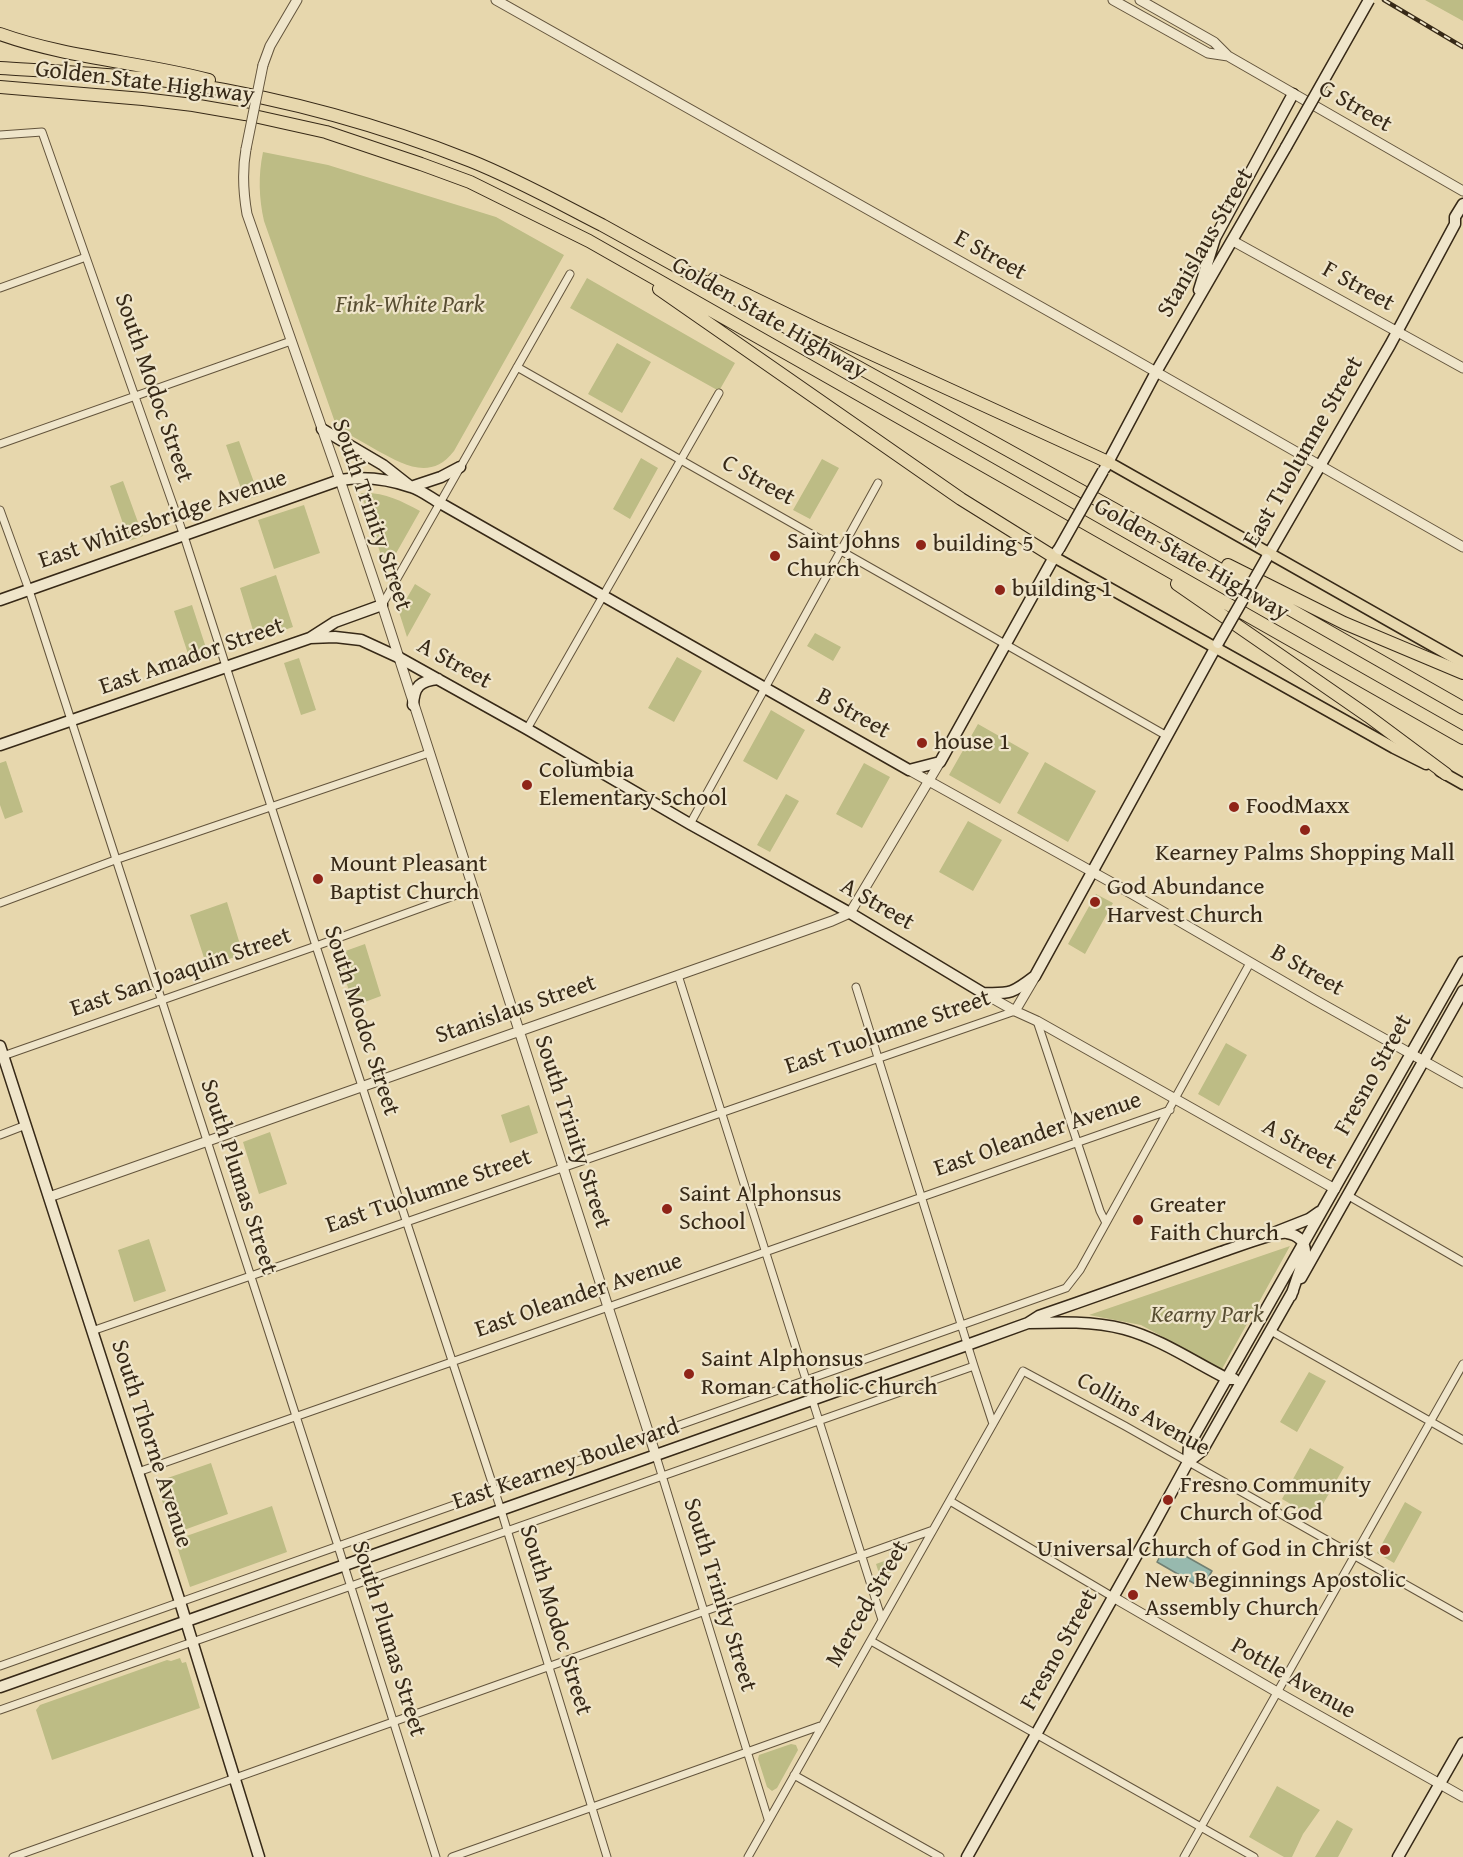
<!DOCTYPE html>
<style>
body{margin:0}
canvas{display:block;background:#e7d7ad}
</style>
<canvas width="1463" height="1857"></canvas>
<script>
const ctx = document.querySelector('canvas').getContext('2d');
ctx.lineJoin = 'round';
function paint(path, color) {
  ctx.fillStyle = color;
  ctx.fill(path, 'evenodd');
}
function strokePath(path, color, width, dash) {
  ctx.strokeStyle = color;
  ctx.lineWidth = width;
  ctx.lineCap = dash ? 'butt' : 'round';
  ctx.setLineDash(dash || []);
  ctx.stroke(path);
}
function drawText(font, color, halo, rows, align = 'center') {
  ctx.font = font + ' "Gentium Book Plus",serif';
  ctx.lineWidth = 4.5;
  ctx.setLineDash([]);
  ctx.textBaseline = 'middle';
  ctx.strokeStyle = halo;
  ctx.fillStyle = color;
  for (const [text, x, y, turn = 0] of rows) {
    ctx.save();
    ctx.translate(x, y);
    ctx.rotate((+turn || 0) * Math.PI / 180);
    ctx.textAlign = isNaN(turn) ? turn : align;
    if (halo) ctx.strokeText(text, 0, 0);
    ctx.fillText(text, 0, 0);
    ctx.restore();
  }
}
const green = new Path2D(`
 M1425 0H1463V21Z
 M263 152 328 165 496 217 564 255 454 451C431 481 404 465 378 451 364 443 351 435 337 428L264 221C259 198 258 176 263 152Z
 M587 278 735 363 719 391 570 308Z
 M617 343 651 362 622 413 588 394Z
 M239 441 259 496 245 500 226 445Z
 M641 458 658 468 630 519 613 509Z
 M822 459 839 468 810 519 793 510Z
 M123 481 143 536 129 541 110 486Z
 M361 493C384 492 400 500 420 511L386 571Z
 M304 505 320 553 274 569 258 520Z
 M276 575 293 627 256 640 240 588Z
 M415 584 431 594 407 637 399 612Z
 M192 605 209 657 191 663 174 611Z
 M815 633 841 647 833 661 807 646Z
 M677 657 702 671 674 722 648 708Z
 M299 658 316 710 301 715 284 663Z
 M771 710 805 730 777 780 743 761Z
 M978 724 1029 753 1000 804 949 775Z
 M6 761 23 812 5 819 0 805V763Z
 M1045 762 1096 791 1068 842 1017 813Z
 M864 763 890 777 862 828 836 814Z
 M786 794 799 801 770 852 757 845Z
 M968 821 1002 840 973 891 939 872Z
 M1096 894 1113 903 1085 954 1068 944Z
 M227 902 243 954 207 967 190 915Z
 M365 944 381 996 354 1006 337 954Z
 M1226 1043 1247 1055 1219 1106 1198 1094Z
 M529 1105 538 1133 510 1143 501 1115Z
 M270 1132 287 1184 259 1194 243 1142Z
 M149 1239 166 1291 134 1302 118 1250Z
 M1290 1246 1222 1369 1141 1325 1089 1315Z
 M1309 1372 1326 1381 1297 1432 1280 1422Z
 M1310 1448 1344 1467 1315 1518 1282 1499Z
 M211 1463 228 1514 173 1534 156 1482Z
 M1405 1502 1422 1512 1394 1563 1377 1553Z
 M272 1506 287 1552 190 1587 175 1540Z
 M901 1555 883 1586 876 1564Z
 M180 1658 182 1663 186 1662 200 1708 52 1760 36 1710 40 1705 167 1660 171 1661Z
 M791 1744 796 1745 798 1750 777 1788 772 1791 767 1787 758 1759 759 1755Z
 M1277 1786 1320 1810 1303 1834 1292 1857H1284L1249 1837Z
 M1337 1820 1353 1829 1338 1857H1315Z`);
const water = new Path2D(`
 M1166 1545 1212 1571 1202 1588 1157 1562Z`);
const minor = new Path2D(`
 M0 135 42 132 184 536 316 946 501 1510 607 1857
 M0 288 86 257
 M517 367 1167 736
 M0 444 291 341
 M0 510 29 590 338 1546 436 1857
 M382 605 570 274
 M527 729 719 393
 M690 824 878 483
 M0 903 115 860 429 753
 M678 975 882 1620
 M856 987 974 1366 993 1424
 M1037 1021 1100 1211 1106 1223
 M3 1056 316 946 473 889
 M0 1135 26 1125
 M1347 1195 1463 1262
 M92 1331 1015 1011
 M1271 1331 1463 1440
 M656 1456 768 1819
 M138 1472 1170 1110
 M950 1501 1113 1597
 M871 1641 1254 1857
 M0 1666 1066 1288 1080 1270 1250 963
 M0 1710 974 1366
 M794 1775 940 1857
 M13 1857 933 1530
 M452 1857 820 1726
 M748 1857 1023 1371 1125 1426 1463 1617
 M1184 1857 1463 1364`);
const tertiary = new Path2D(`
 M496 0 1121 352 1463 547
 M1113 0 1208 53 1228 56
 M1140 0 1214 42 1228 56 1463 191
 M263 65 270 46 297 0
 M246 149C242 171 243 191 247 214L340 480 382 605 656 1456
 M1233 241 1463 368
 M909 770 1134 895 1315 1000 1463 1083
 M983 993 1015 1011 1037 1021 1335 1189
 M1015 1011 1035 977
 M49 1197 832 921 850 913 940 762
 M1113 1597 1277 1692 1463 1797`);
const secondary = new Path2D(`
 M1199 290 1215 238 1293 94
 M322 429 383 465 411 487 441 477 460 467
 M1105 468 1156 372 1286 147
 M1266 559 1390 345 1455 224V217L1463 204
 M0 600 340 480C364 476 388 479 411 487 421 490 431 498 440 503L909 770 940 762 1058 550
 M310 638 335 622 382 605
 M413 705C414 686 420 681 438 679
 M0 745 310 638 335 637 361 640 398 657 527 729 690 824 850 913 983 993C1011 994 1013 993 1035 976L1218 643
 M0 1046 180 1602 259 1857
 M1276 1232 1309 1219 1319 1212
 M1301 1278 1463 991
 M1028 1323C1060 1322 1093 1321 1124 1329 1161 1339 1194 1362 1228 1379H1234
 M1188 1462 1202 1451 1293 1291
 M0 1687 967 1345 1028 1323 1039 1316C1100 1295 1161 1273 1221 1252 1234 1248 1277 1231 1287 1233 1299 1235 1306 1243 1305 1255L1291 1296
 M967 1857 1152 1528 1188 1462 1189 1445 1463 962
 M1398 1857 1463 1743`);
const primary = new Path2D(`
 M1108 462 1463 663
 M1054 557 1394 748 1426 764
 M1440 771 1463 784`);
const motorway = new Path2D(`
 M0 34C67 58 140 62 209 80
 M0 68C63 72 128 75 190 84 284 99 383 126 471 161 516 179 559 203 602 225L1114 509 1463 708
 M0 87 143 99 193 105 245 114 326 132 421 164 470 182 589 241 1463 738
 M714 279 815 328 1108 462
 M659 289 961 499 1054 557
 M1228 565 1344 623 1463 673
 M1177 584 1368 716 1446 774`);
const rail = new Path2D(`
 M1384 0 1463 47`);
const tertiaryBridge = new Path2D(`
 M246 149 263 65`);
const secondaryBridge = new Path2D(`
 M1286 147 1369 0
 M1059 549 1103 471
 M1218 643 1266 559`);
const markers = [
 [921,545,6,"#8f2418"],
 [775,556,6,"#8f2418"],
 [1000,590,6,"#8f2418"],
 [922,743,6,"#8f2418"],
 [527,785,6,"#8f2418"],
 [1234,807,6,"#8f2418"],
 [1305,830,6,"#8f2418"],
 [318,879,6,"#8f2418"],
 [1095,902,6,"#8f2418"],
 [667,1209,6,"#8f2418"],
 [1138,1220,6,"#8f2418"],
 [689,1374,6,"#8f2418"],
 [1168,1500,6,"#8f2418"],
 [1385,1550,6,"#8f2418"],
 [1133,1595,6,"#8f2418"]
];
const streetNames = [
 ["Golden State Highway",145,83,7],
 ["G Street",1355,107,30],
 ["Stanislaus Street",1206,243,-60],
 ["E Street",990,256,29],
 ["F Street",1358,287,29],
 ["Golden State Highway",769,319,30],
 ["South Modoc Street",153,388,71],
 ["East Tuolumne Street",1304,452,-60],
 ["C Street",758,481,29],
 ["South Trinity Street",371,515,71],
 ["East Whitesbridge Avenue",163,520,-19],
 ["Golden State Highway",1191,560,30],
 ["East Amador Street",192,657,-19],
 ["A Street",454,664,29],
 ["B Street",853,714,29],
 ["A Street",877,905,30],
 ["B Street",1307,971,30],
 ["East San Joaquin Street",181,973,-19],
 ["Stanislaus Street",516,1010,-19],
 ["South Modoc Street",361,1021,72],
 ["East Tuolumne Street",888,1033,-19],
 ["Fresno Street",1374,1075,-61],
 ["South Trinity Street",572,1132,72],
 ["East Oleander Avenue",1038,1135,-19],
 ["A Street",1299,1145,29],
 ["South Plumas Street",238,1177,72],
 ["East Tuolumne Street",429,1192,-19],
 ["East Oleander Avenue",579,1296,-19],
 ["Collins Avenue",1143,1415,29],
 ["South Thorne Avenue",151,1444,72],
 ["East Kearney Boulevard",566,1465,-19],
 ["South Trinity Street",719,1595,73],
 ["Merced Street",868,1604,-60],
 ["South Modoc Street",555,1620,73],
 ["South Plumas Street",388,1639,73],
 ["Fresno Street",1060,1650,-61],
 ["Pottle Avenue",1293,1679,30]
];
const parkNames = [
 ["Fink-White Park",410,306],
 ["Kearny Park",1207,1316]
];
const poiNames = [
 ["Saint Johns",787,542],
 ["Church",787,570],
 ["building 5",933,545],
 ["building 1",1012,590],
 ["house 1",934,743],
 ["Columbia",539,771],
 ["Elementary School",539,799],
 ["FoodMaxx",1246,807],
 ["Kearney Palms Shopping Mall",1305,854,"center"],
 ["Mount Pleasant",330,865],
 ["Baptist Church",330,893],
 ["God Abundance",1107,888],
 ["Harvest Church",1107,916],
 ["Saint Alphonsus",679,1195],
 ["School",679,1223],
 ["Greater",1150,1206],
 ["Faith Church",1150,1234],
 ["Saint Alphonsus",701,1360],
 ["Roman Catholic Church",701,1388],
 ["Fresno Community",1180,1486],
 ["Church of God",1180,1514],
 ["Universal Church of God in Christ",1373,1550,"right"],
 ["New Beginnings Apostolic",1145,1581],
 ["Assembly Church",1145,1609]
];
paint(green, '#bdbc85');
paint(water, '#97b9ae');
strokePath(water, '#717f72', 1.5);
strokePath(minor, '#63543c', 9);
strokePath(tertiary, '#63543c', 11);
strokePath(secondary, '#372917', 13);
strokePath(primary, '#372917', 13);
strokePath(motorway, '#372917', 14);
strokePath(minor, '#efe5ca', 7);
strokePath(tertiary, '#efe5ca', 9);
strokePath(secondary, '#efe5ca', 10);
strokePath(primary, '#e7d7ad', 10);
strokePath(motorway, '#e7d7ad', 12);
strokePath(rail, '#372917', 4.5);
strokePath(rail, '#efe5ca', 2, [7]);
strokePath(tertiaryBridge, '#63543c', 11, []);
strokePath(secondaryBridge, '#372917', 13, []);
strokePath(tertiaryBridge, '#efe5ca', 9);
strokePath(secondaryBridge, '#efe5ca', 10);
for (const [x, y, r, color] of markers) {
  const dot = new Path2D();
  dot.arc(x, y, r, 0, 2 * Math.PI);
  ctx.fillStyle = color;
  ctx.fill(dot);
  strokePath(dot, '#efe5ca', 2);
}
drawText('24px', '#372917', '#efe5ca', streetNames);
drawText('italic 24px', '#584e32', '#efe5ca', parkNames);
drawText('24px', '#372917', '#efe5ca', poiNames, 'left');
</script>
